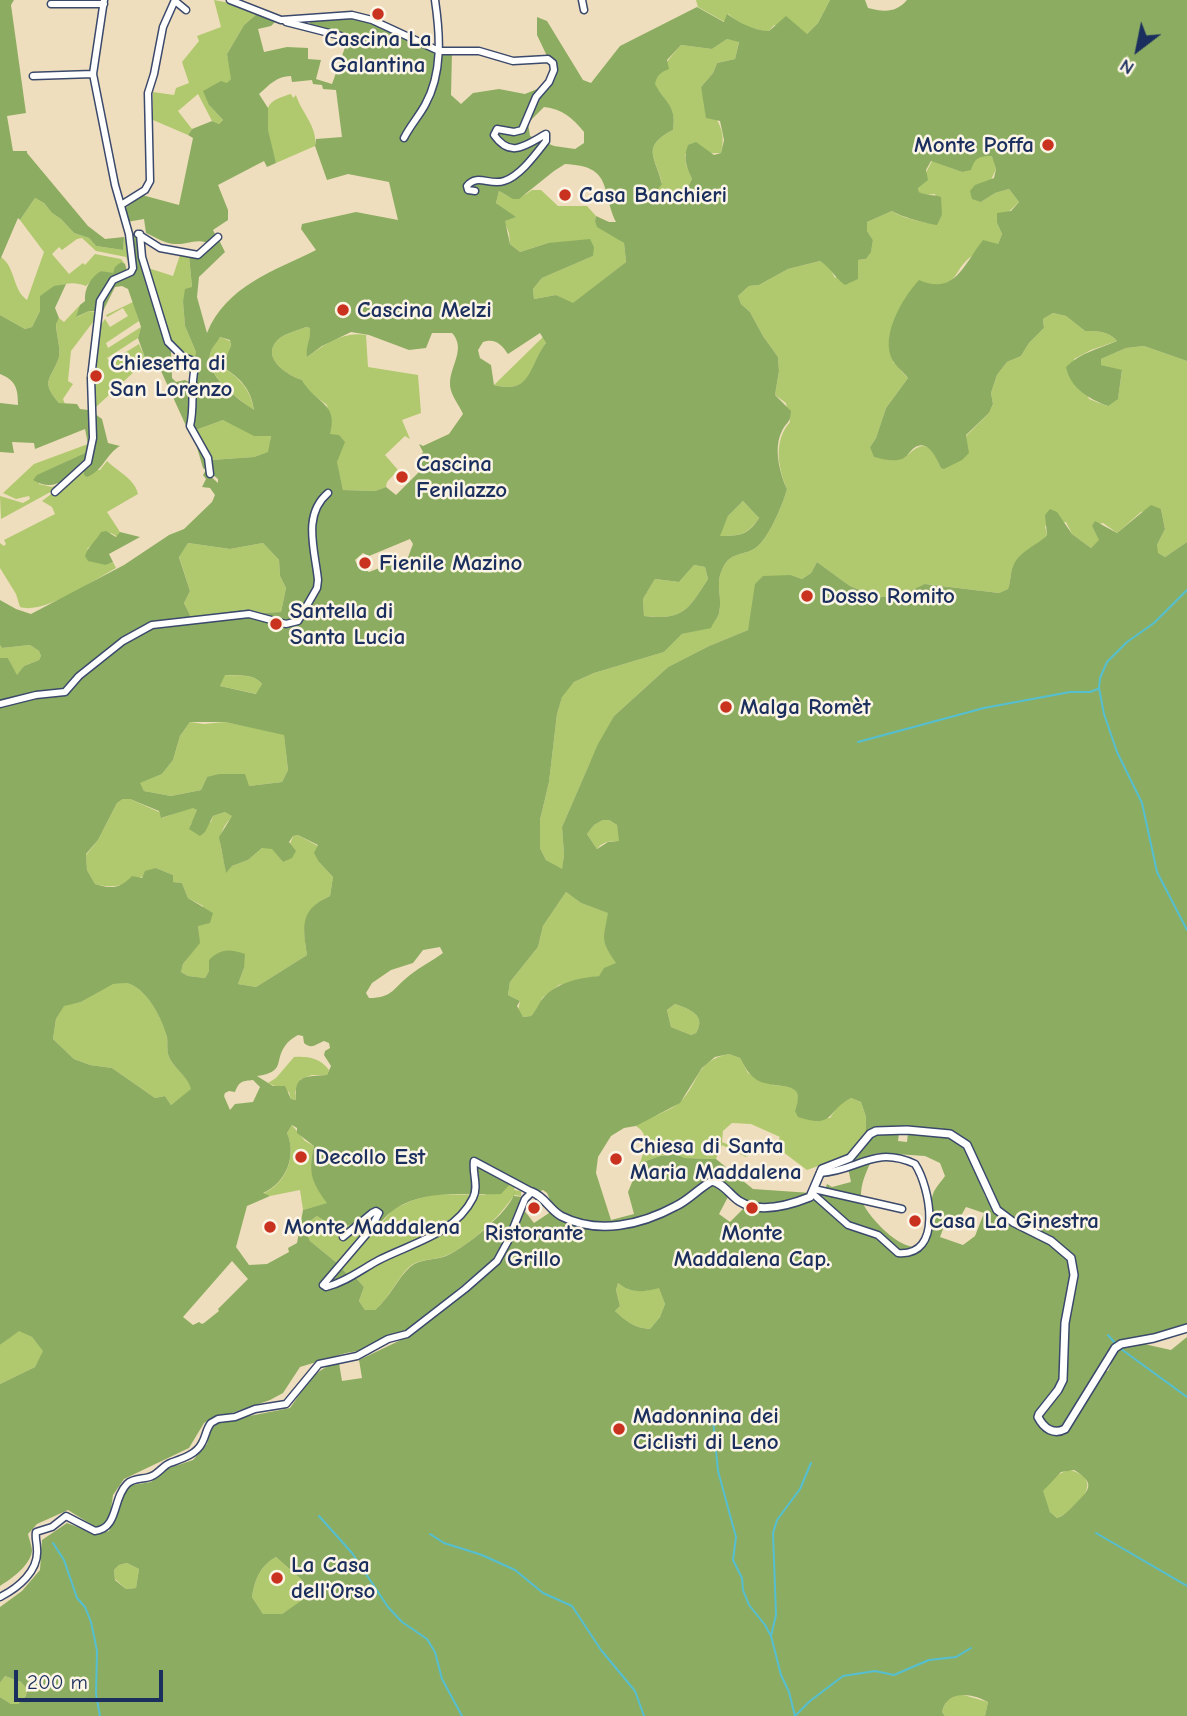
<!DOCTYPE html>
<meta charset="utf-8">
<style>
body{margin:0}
#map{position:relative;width:1187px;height:1716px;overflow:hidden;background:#efdebd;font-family:"Comic Neue",sans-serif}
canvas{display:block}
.north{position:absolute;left:1103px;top:14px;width:70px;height:70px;-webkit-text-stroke:5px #fcf5e5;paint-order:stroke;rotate:212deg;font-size:19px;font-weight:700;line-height:28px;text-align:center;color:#1b2f5e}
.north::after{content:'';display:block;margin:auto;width:24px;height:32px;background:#1b2f5e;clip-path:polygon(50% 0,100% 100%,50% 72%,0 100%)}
.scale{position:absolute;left:14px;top:1670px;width:149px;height:32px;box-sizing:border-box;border:4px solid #1b2f5e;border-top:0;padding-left:9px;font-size:21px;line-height:24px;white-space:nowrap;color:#1b2f5e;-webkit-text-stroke:5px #fcf5e5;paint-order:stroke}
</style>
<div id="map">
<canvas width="1187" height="1716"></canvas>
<div class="north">N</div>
<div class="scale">200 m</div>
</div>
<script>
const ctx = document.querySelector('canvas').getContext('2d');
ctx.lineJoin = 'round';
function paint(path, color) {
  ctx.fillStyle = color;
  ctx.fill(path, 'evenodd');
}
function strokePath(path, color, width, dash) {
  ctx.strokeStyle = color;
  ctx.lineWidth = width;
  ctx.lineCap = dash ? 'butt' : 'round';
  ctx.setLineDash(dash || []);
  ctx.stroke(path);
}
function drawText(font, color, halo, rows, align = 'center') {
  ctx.font = font + ' "Comic Neue",sans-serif';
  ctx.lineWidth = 5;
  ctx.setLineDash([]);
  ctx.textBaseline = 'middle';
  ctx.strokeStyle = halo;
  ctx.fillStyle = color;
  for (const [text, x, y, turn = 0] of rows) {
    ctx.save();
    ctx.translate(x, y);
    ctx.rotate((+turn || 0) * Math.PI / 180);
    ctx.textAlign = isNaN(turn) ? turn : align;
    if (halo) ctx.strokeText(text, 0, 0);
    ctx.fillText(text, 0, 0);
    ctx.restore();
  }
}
const green = new Path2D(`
 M214 0 240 5 258 13 244 25 227 54 232 79 209 105 223 120 219 124 212 121 198 94 178 111 192 129 188 135 153 120V92L174 95 176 88 189 83 182 62 199 41 197 36 221 27Z
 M696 0H830L818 23 807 34 774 25 769 31C755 31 738 23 728 14L725 22 698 7Z
 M727 39 739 41 735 59 717 63 713 73 701 87C707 115 729 121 721 153L685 154 686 165 692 179C683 197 673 211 652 197L662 183C656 157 640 147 673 130 677 105 664 102 654 83 661 69 670 57 681 45L712 49Z
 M291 94 293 98 296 95C301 112 318 127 315 146L276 163C271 147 264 126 268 108 270 100 284 96 291 94Z
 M980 156H993L996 169 981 202 995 193 1009 189 1019 202 997 223 1002 234 998 244C990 248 979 251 972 256 954 268 960 285 932 286L893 362 908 378 886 408 876 438 870 447 908 455C926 436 933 450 941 468L968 453 966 436 989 413 993 404 991 393 997 375 1007 362 1021 356 1029 343 1044 328 1043 319 1053 313 1066 316 1085 331C1097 331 1109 331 1117 341L1091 350 1074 359 1089 399 1107 406 1118 398 1122 371 1101 365V359L1126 348 1144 346 1187 361V542L1165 557 1157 553V545L1165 529 1161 509 1141 512 1117 533 1103 523 1092 526 1100 540 1091 548 1072 534 1066 522 1045 526 1047 535C1036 548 1023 550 1013 566 1010 573 1011 581 1008 589L999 593 926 584 895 598 874 596 850 586 817 562 811 573 802 579 791 575 752 615 748 630 709 646 668 667 614 716 589 765 562 827 564 855 562 870 546 860 540 848V820L549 782 557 714 562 696 574 682 594 673 664 652 682 634 711 627C713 623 718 618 719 613 723 599 715 584 722 570 729 553 739 556 752 550 767 544 783 504 787 489 778 468 773 441 790 422L786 403 775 395 779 371 778 357 763 336 750 312 741 304 738 296 749 286 759 285 788 269 820 261 829 266 835 278 858 260 866 259 871 251 873 240 867 231V222L892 211C899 217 927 224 937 224L942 215 935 194 925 195 919 192 918 188 932 161 962 172Z
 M532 190H541L558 206H587L596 216 595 221C604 231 613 235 624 243L626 262 573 304 556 295 534 299 533 289 542 278 593 256 548 243 520 252 510 244 509 233 504 221 515 217 496 203 499 191C516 201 516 201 532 190Z
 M35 198 44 203 52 213 61 219 74 233 89 238 96 246 123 250 124 237 129 244 131 268 126 257 96 251 82 238 77 239 62 250 59 247 52 254 69 274 83 263 85 265 95 254 121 259 125 264 121 262 113 274 101 271 86 286C69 279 55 286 41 296L40 311 32 327 25 329 0 315V260L1 257C16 268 12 289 27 300L44 252 20 220Z
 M180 255 189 256 192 287 183 302 185 326 196 352 194 363 180 353 170 340 148 268 173 276Z
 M133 302 139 321 106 343 108 348 141 327 138 338 107 358 110 362 139 344 145 358 155 366 136 370 96 407 92 400 93 382H99C96 366 92 334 105 319L110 327 128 316 123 308 107 317 106 315Z
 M80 305 77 317 89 311 97 312 96 318 71 351 68 381 73 384 63 399 65 404 59 403C39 380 52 379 59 357 61 349 56 333 56 323L59 318 64 322Z
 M306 327 310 328C311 339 306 348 307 357 325 344 344 331 366 335L368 367 418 375 421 413 402 420 410 439 405 436 385 455 398 470 387 482 386 487 375 491 343 490 330 434 327 405 307 390 302 380C289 376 263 360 275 343 281 334 296 331 306 327Z
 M220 337 230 341 231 347 222 367C240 378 251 390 254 411 239 398 202 375 211 351 213 346 217 341 220 337Z
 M543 337 546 343C528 367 532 395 494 385Z
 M223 420 271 435 269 452 254 457 211 460 193 431Z
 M88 444 87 452 38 475 39 484 52 487 61 483 54 490 1 519 0 496 23 503 30 499 29 496 16 499 3 493 34 464Z
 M107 461C117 471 135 479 138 494L107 512 120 532 118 537 111 533 96 541 87 549 106 565 113 562 116 568C94 580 43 615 20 607L16 594 0 568V543L4 546 6 544 4 540 55 514 52 507 42 501 84 469 100 470Z
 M743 501 759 518C747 535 740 536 719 536L728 516Z
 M188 543 230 549 263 543 279 560 280 576 286 588 281 612 262 613 248 609 191 617 184 603 190 591 179 556Z
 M694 565 705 567 708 579C687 611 684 620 644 616L643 599 655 579 679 582Z
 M0 645 2 648 30 645 39 651 41 656 39 660 24 666 17 676 8 658H0Z
 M224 675C237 676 254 673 262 684L257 694 220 686Z
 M190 722 204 724 225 722 284 734 288 770 282 782 249 786 207 777 201 790 171 796 144 791 139 783 162 774 173 760 180 736Z
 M123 799H130L159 812 162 818 193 807 197 810 195 819 190 825 211 822 213 816 225 812 233 816C212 836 223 849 226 872L232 866 248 860 262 848H272L283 862 293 836 298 835 318 846 319 862 333 877 330 896C301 909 303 928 307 955L256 987 238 984 244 968 209 971 205 978 188 976 181 972 183 964 199 943 198 926 203 906 188 898 182 883 173 882V875L156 868C137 881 118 891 95 884L87 870 86 855 98 840 117 803Z
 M603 820H609L617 825 620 842C611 840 602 842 597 849L587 834 594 825Z
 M566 892 581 903 609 913C603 938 600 942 617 963L599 976 559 985 542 998 539 1008 531 1016 523 1017 518 1011 520 1001 508 995 510 982 538 947 543 926Z
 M113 983C118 984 125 982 130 984 149 992 162 1018 167 1037 168 1044 166 1052 170 1059 176 1070 188 1077 192 1089L171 1105 165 1096 155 1098 112 1068 90 1065 74 1059 53 1039 56 1019 64 1005 81 1002Z
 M675 1004C689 1009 707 1015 696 1033L691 1035 671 1027 667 1010Z
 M729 1054 740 1058 748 1073 773 1085 793 1087C800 1095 799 1101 795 1111L830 1118 839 1104 851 1098 861 1102 866 1117V1132L853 1149 846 1156 807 1170 775 1146 780 1137 751 1124 732 1123 723 1131 722 1142 748 1153 746 1157 722 1145 716 1159 685 1158 675 1154 660 1156 640 1163C645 1148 651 1136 636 1126 649 1116 668 1113 680 1102 700 1083 694 1061 729 1054Z
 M294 1057C308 1056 320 1058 329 1070L327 1075H312L301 1079 295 1092 296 1100 291 1099 289 1092 268 1083 276 1078Z
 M292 1125 305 1141 314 1146C308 1170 312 1183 328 1203L303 1210 300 1190 270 1196 262 1194C286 1184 297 1157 287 1133Z
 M513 1181 515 1182 514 1190 521 1191V1196L514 1195C502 1215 467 1248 445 1256 433 1261 419 1258 409 1267 396 1280 390 1297 375 1310H365L359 1301 364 1287 356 1278 346 1273 337 1263 310 1241 307 1234 310 1221 317 1216 333 1219 337 1227 355 1224 360 1219 380 1225 392 1210 411 1201 433 1194 484 1195Z
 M618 1283C630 1294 645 1292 659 1287L665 1304 660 1317 650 1329C634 1328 626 1321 615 1311L620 1306 616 1290Z
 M19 1330 32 1337 44 1351 35 1367 0 1384V1345Z
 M1069 1470C1075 1471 1079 1473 1084 1477 1097 1490 1069 1514 1057 1518L1050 1512 1042 1491C1050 1482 1057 1473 1069 1470Z
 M276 1557 302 1580 305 1599 282 1614H263L252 1597C255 1579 260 1566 276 1557Z
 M127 1563 139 1569 136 1588 126 1589 115 1579 114 1570 119 1565Z
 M5 1676 21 1682 27 1689 26 1696 18 1704H11L0 1697V1683Z
 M960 1694 988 1702 985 1716H945L942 1712C945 1701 950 1697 960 1694Z`);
const forest = new Path2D(`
 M0 0H14L11 5 26 113 7 116 13 151H27V153L88 226 105 239 124 237 123 250 96 246 89 238 74 233 61 219 52 213 44 203 35 198 20 220 18 218 0 260Z
 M830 0H865L868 8C884 12 896 13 907 0H1187V361L1144 346 1126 348 1101 359V365L1122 370 1118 399 1108 406C1089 399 1070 388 1066 367 1081 352 1099 349 1117 341 1109 331 1097 331 1085 331L1066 316 1053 313 1043 319 1044 328 1029 343 1021 356 1007 362 997 375 991 393 993 404 989 413 966 435 969 453 962 460 944 469 941 468C936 458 928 438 914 448 910 451 907 457 902 459 893 462 882 459 874 457L870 447 876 438 886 408 908 378C904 372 896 367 893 361 879 337 903 297 919 280 955 296 964 264 983 240L998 244 1002 234 997 223V213L1011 211 1019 202 1009 189 995 193 981 202 972 199 970 191 975 185 994 178 996 169 992 156C980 156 975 157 971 170L962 172 931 161 926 170 928 180 918 188 919 192C927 196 933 194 941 197L942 215 937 225C927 224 899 216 892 211L867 222V231L873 240 871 252 866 259 858 260V279L845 285C835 278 831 268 820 261L788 269 759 285 749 286 738 296 741 304 750 312 763 336 778 357 779 371 775 395 791 411C790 424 787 421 782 431 773 448 780 474 787 489 783 504 767 544 752 550 739 556 729 553 722 570 715 584 723 599 719 613 718 618 713 623 711 628L682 634 664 652 594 673 574 682 562 697 557 714 549 782 540 820V848L546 860 562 869 564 855 562 827 598 744 614 716 668 667 709 646 748 630 755 584 763 576 791 575 802 579 811 573 817 562 850 586 874 596 895 598 925 584 999 593 1008 589C1011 581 1010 573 1013 566 1021 549 1036 547 1047 535L1045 515 1050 509 1057 512 1072 534 1091 548 1099 540 1092 526 1095 521 1117 533 1151 505 1161 509 1165 529 1157 545 1158 553 1165 557 1187 542V1325L1113 1345 1107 1352 1066 1424 1055 1428 1048 1426 1042 1419V1411L1060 1389 1067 1324 1077 1267 1075 1257 1061 1245 1008 1216 996 1203C984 1179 975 1139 948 1131L878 1126 866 1132V1117L861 1102 851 1098C825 1112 835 1129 798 1117L795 1111C808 1077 776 1091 757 1080 748 1074 745 1067 740 1058L729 1054 715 1057 702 1068 680 1103 636 1126 624 1128 611 1136 598 1157 596 1173 611 1220 634 1214 628 1192 640 1163 660 1156 675 1154 685 1158 716 1159 753 1189 811 1193C792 1201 766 1210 746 1201 736 1197 727 1188 719 1181 673 1204 625 1237 572 1218 564 1215 555 1211 551 1203 549 1199 549 1196 547 1193L543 1190 538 1192 515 1183 514 1196 523 1197 509 1232 493 1259 421 1321 408 1331 380 1340 364 1350 346 1353 300 1367 283 1393 270 1400 226 1415H217L204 1423 189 1448 124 1479 113 1495 110 1516 105 1523 97 1528 68 1510 37 1524 28 1534C29 1539 32 1546 32 1551 30 1566 11 1579 0 1586V1384L35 1367 43 1351 32 1337 19 1331 0 1345V658H8L17 675 24 666 39 660 41 656 39 651 30 645 2 648 0 645V600L16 609 31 614 124 565 169 535 184 529 212 502 215 495 210 488 202 487 206 479 203 475 206 470 203 468 196 444 206 456 208 474 218 483V479L212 474 211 460 254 457 268 452 271 436H254L223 420 193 431 187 428 161 371 145 358 138 338 141 327 139 321 128 289 122 286 115 287 103 311H89L76 317 80 305 85 301C84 288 91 277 101 271L113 273 115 267 121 262 125 264 127 271 135 270 133 235H139L144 255 174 345 171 350 172 378 176 382 185 380 189 382 196 352 185 326 183 302 185 289 192 287 189 256 219 240 225 252 199 277 197 297 207 333C226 286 274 271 316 250L301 229 302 224 356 212 398 220 389 182 348 174 327 180 315 146 316 139 342 137 336 90 323 89 322 85 313 84 312 80 292 82 291 76C277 76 269 85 259 94L268 108V130L276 163 267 167 264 161 218 185 228 210V220L213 230 216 236 209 243C194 238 188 245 174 244 164 243 155 237 146 233L144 219 127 222 124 209 142 195 179 205 193 138 188 135 192 129 212 121 219 124 223 120 209 105 203 91 221 81 227 83 231 79 227 54 244 25 258 13 276 21 271 26 258 29 264 52 287 47 308 48V59L321 60 316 79 332 84 348 39 345 35 308 27 312 19 352 17 372 24 436 52H452L451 95 461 104 473 93 499 89 525 94 542 87 555 73 537 35V17L547 21 583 80 591 83 620 46 697 7 724 22 727 14C738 22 755 31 769 31L786 16 807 34 818 23ZM727 39 739 42 735 59 717 63 713 73 701 87 706 118 720 121 724 140 721 153 714 155 696 142 688 145C683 158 686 166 692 179 683 197 673 211 652 197L662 184C656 157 640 147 673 130 677 105 665 103 655 84 657 75 661 72 669 69L667 60 681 45 712 49ZM544 107C562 109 573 118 584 132V143L575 149 554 146 530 136 528 123ZM565 164C613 166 601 190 616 222H609L596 216 595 221 597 227 624 243 626 262 573 303 556 295 534 299 533 289 542 278 593 256 594 247 590 239 548 243 520 252 510 244 505 221 516 217 496 203 499 191 513 199H519L554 171ZM306 327 310 328C311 339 305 348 307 357L322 346 351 332 369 335 409 350 426 348 432 333H452C466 348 451 365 450 382 449 394 459 404 463 414L449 434 423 446 419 444 423 452 415 463 419 472 396 495 386 487 375 491 343 490 337 462 345 442 339 435 330 434C339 402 314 403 302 380 289 376 263 360 275 343 281 334 296 331 306 327ZM540 333 546 343C528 366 532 395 494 385L491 365 480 358 478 350 483 342C495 338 501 344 508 354ZM220 337 230 340 231 346 222 367C240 377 251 389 254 410 238 399 202 374 211 351 213 346 218 341 220 337ZM743 501 759 518C748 535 740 536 720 536L728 516ZM410 539 413 544 407 560 399 565 390 564 369 572 358 566 355 560 363 553 369 556ZM188 543 230 549 263 543 279 560 280 576 286 588 281 612 262 613 248 609 191 617 184 603 190 591 179 557ZM694 565 705 567 708 579C687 611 684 620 644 616L643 599 655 579 679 582ZM225 675C237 676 254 673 262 684L256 694 220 686ZM190 722H225L284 735 288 770 282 782 249 786 245 774H219L207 777 201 790 171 796 144 791 140 783 162 774 173 760 180 736ZM123 799H130L159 811 161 818 193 808 197 810 189 829 200 836 205 832 213 816 225 812 232 816 219 837 226 873 232 866 248 860 262 848 272 849 283 862 292 858 296 851 289 842 293 836 298 835 318 845 314 853 319 862 333 877 330 896C299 910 303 926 307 955L256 987 238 984 244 968 245 954C230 949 221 948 209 960V971L205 978 188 976 181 972 183 964 200 943 198 926 210 923 213 913 188 898 182 883 173 882V875L156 868 145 871 142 878 132 876C120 889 111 889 95 884L87 870 86 854 98 840 117 803ZM603 820H609L617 825 619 841 608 842 597 849 587 834 594 825ZM566 892 581 903 608 913C603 940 600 940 616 963L604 968 599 976C579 978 558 982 544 997 539 1002 537 1010 531 1016L523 1017 517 1006 520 1001 508 995 510 982 538 947 543 926ZM440 947 443 953C432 961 420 967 410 975 393 988 393 998 369 998L366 993 372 983 391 970 413 963 423 950ZM113 984C118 984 125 982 130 984 149 992 162 1019 167 1037 168 1044 166 1052 170 1059 176 1070 188 1077 191 1089L171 1105 165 1096 155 1098 112 1068 90 1065 74 1059 53 1039 56 1019 64 1006 81 1002ZM675 1004C689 1009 707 1015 696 1033L691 1035 671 1027 667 1010ZM298 1035 303 1036 304 1043C312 1050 316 1044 324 1041L329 1043 330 1048 325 1051 324 1055 331 1066 327 1075C305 1077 294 1074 296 1100L291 1099 285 1086H273L257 1076C286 1072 274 1061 285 1046 288 1041 293 1038 298 1035ZM253 1080 260 1087 253 1102 235 1104 230 1110 224 1096 225 1093 229 1091 235 1092C239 1082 241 1081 253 1080ZM292 1125 297 1128V1133L314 1146C308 1171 311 1182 327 1203L303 1210 297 1243 288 1248 289 1252 267 1264 249 1265 236 1247 247 1206 270 1196 263 1193C286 1183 297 1156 287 1133ZM512 1182 515 1183C514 1188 515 1194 512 1199 502 1217 465 1248 446 1256 434 1261 420 1258 410 1267 397 1279 391 1296 375 1310H365L359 1301 364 1287 356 1278 346 1273 337 1263 310 1241 307 1234 310 1221 317 1216 324 1220 333 1219 337 1227 355 1224 360 1219H364L363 1231 372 1232C380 1225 386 1214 395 1209 428 1188 465 1196 501 1194ZM232 1261 248 1279 218 1309 219 1311 204 1323 202 1324 199 1322 193 1325 183 1317Z
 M66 284 55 308 59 318 56 324C56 333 61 349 59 357 52 379 39 380 59 403L77 404 80 409 88 410 90 427 88 444 85 429 35 449 34 443 12 442 14 453 0 452V403L18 405C18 389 16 380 0 374V315L25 329 32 327 40 311V296L54 286Z
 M95 414 102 419 108 443 120 446C106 454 103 471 87 477L84 475V469Z
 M87 452 86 461C69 476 56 494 33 480L37 475Z
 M106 531 116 537 120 532 140 537 109 554 113 562 106 565 88 561 85 556C88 546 96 541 101 532Z
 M884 1132 899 1133 898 1141 907 1142 908 1133C924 1135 947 1133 960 1143 975 1153 979 1180 985 1196 989 1204 995 1211 1001 1217 1023 1239 1062 1237 1073 1270L1060 1383 1039 1408 1036 1414 1043 1429 1065 1432 1070 1428 1103 1370 1108 1371 1111 1364 1108 1360 1120 1347 1144 1344 1171 1350 1187 1337V1716H985L988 1702C972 1693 947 1689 942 1712L945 1716H0V1697L11 1704H18L26 1696 27 1689 21 1682 5 1676 0 1683V1607L22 1591 40 1570 42 1540 67 1523 96 1534 109 1531 126 1491 132 1485 151 1482 169 1468 193 1460 207 1444 210 1430 219 1422 290 1408C305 1388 313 1368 339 1363L342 1381 362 1378 359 1360 405 1338 420 1328 489 1273 498 1262 523 1209 534 1223 552 1211C563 1216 575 1223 587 1226 631 1239 673 1206 709 1186L717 1185 729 1195 719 1214 730 1222 745 1207 815 1200 819 1191 824 1192 827 1184 832 1187 851 1182 847 1163 872 1136ZM881 1153 925 1156 940 1163 945 1176C941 1182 935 1188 933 1194 928 1209 933 1228 923 1242 908 1261 866 1215 862 1201 858 1186 869 1167 874 1154ZM966 1207 984 1213 975 1236 963 1245 940 1237 946 1221H958ZM618 1283C630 1294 645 1292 659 1288L665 1304 660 1317 650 1329C634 1328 626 1321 615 1311L620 1306 616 1290ZM1074 1470C1090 1480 1094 1486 1079 1500 1072 1507 1066 1515 1057 1518L1050 1512 1043 1491 1061 1472ZM276 1557 302 1580 305 1598 282 1614H263L252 1597C255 1579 260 1566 276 1557ZM127 1563 139 1569 136 1588 126 1589 115 1580 114 1570 119 1565Z`);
const stream = new Path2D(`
 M1187 590 1154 623 1127 642 1107 662 1100 678 1099 688 1104 714 1117 752 1142 803 1157 872 1187 930
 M858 742 984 708 1070 692H1090L1098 689
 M1108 1335 1115 1343
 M1121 1349 1187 1397
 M713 1420 718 1471 736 1537 733 1560 742 1578 743 1590 749 1605 765 1625 771 1636 781 1675 789 1692 795 1716
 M319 1516 352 1553 388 1607 402 1622 427 1639 435 1652 442 1679 462 1716
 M1096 1533 1187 1586
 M430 1534 444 1543 482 1555 515 1570 543 1593 572 1606 601 1650 635 1691 644 1716
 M53 1543 64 1560 77 1598 85 1607 91 1622 97 1651 96 1694 100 1716
 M771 1636 776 1615 773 1533 777 1520 800 1489 811 1463
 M795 1716 810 1701 843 1676 875 1671 894 1675 929 1660 956 1657 971 1648`);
const minor = new Path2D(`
 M230 0 281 20 352 15 372 20 439 51H479L513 61 548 59 553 63 554 70 549 82 536 97 522 130 514 132 497 129 494 135C511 159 526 145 546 134V141C535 155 520 176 504 181 490 186 477 173 467 186L468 190 475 191
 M582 0 584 10
 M175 1 186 10
 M51 4H104
 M286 22 341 36 344 38 343 43
 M33 76 93 74
 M404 138C410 126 419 116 425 105 443 73 440 34 435 0
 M121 205 145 190 150 181 148 93 154 74 163 27 175 0
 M138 234 160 248 198 255 218 237
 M140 234 142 257 168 342 183 357 191 360 195 367C190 387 195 406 190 426L208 458 210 474
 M55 492 88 462 93 438 91 378 100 301 113 280 131 272 133 268 129 234 115 185 93 74 104 0
 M0 704 36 695 65 692 79 676 123 641 152 625 249 614 286 624 298 621 317 588 318 580C315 550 302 515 328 493
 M814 1189 902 1209
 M813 1194 848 1225 878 1235 898 1253C944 1257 930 1187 915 1164 873 1145 859 1171 820 1173
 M323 1285 370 1230 379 1213 376 1211 372 1213 343 1237
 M0 1597C18 1588 39 1571 37 1549 37 1542 35 1539 36 1532L52 1527 66 1516 95 1531C119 1528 112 1499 127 1484 134 1477 144 1480 152 1476 159 1473 164 1465 170 1463 181 1459 196 1455 202 1443 206 1436 206 1429 211 1423L218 1419 235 1417 255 1409 286 1404 319 1364 357 1356 388 1339 407 1334 465 1289 497 1261 508 1241 525 1199 532 1192 474 1161C472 1173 479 1186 473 1198 455 1234 412 1243 379 1260 362 1269 346 1282 326 1287L323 1285`);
const tertiary = new Path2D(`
 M532 1192C545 1197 549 1209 561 1216 598 1235 641 1225 676 1206 689 1200 699 1188 712 1181 724 1184 729 1194 739 1201 759 1214 790 1205 810 1197L822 1169 850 1158 870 1134 876 1131 907 1130 950 1134 967 1145 997 1210 1013 1222 1051 1241 1071 1258 1074 1275 1065 1323 1063 1380 1058 1390 1039 1414 1038 1417C1044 1429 1054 1435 1065 1429L1115 1348 1121 1344 1154 1338 1187 1328`);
const markers = [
 [378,14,7,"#c8321e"],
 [1048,145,7,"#c8321e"],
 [565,195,7,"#c8321e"],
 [343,310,7,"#c8321e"],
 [96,376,7,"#c8321e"],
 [402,477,7,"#c8321e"],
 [365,563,7,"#c8321e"],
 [807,596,7,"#c8321e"],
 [276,624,7,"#c8321e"],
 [726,707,7,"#c8321e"],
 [301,1157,7,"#c8321e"],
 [616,1159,7,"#c8321e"],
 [534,1208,7,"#c8321e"],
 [752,1208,7,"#c8321e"],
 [915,1221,7,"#c8321e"],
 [270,1227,7,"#c8321e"],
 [619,1429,7,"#c8321e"],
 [277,1578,7,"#c8321e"]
];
const poiNames = [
 ["Cascina La",378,39,"center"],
 ["Galantina",378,65,"center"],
 ["Monte Poffa",1034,145,"right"],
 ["Casa Banchieri",579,195],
 ["Cascina Melzi",357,310],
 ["Chiesetta di",110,363],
 ["San Lorenzo",110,389],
 ["Cascina",416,464],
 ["Fenilazzo",416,490],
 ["Fienile Mazino",379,563],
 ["Dosso Romito",821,596],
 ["Santella di",290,611],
 ["Santa Lucia",290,637],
 ["Malga Romèt",740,707],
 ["Chiesa di Santa",630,1146],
 ["Maria Maddalena",630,1172],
 ["Decollo Est",315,1157],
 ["Casa La Ginestra",929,1221],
 ["Monte Maddalena",284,1227],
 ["Ristorante",534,1233,"center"],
 ["Grillo",534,1259,"center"],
 ["Monte",752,1233,"center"],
 ["Maddalena Cap.",752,1259,"center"],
 ["Madonnina dei",633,1416],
 ["Ciclisti di Leno",633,1442],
 ["La Casa",291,1565],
 ["dell'Orso",291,1591]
];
paint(green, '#b0c96e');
paint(forest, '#8cad61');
strokePath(stream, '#55bfd1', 2);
strokePath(minor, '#3b496c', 9);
strokePath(tertiary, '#3b496c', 10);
strokePath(minor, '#fff', 6);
strokePath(tertiary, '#fff', 7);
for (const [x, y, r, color] of markers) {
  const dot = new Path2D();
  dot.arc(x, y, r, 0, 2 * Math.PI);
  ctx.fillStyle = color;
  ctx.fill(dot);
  strokePath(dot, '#fcf5e5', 2.5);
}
drawText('bold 23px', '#1b2f5e', '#fcf5e5', poiNames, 'left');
</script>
